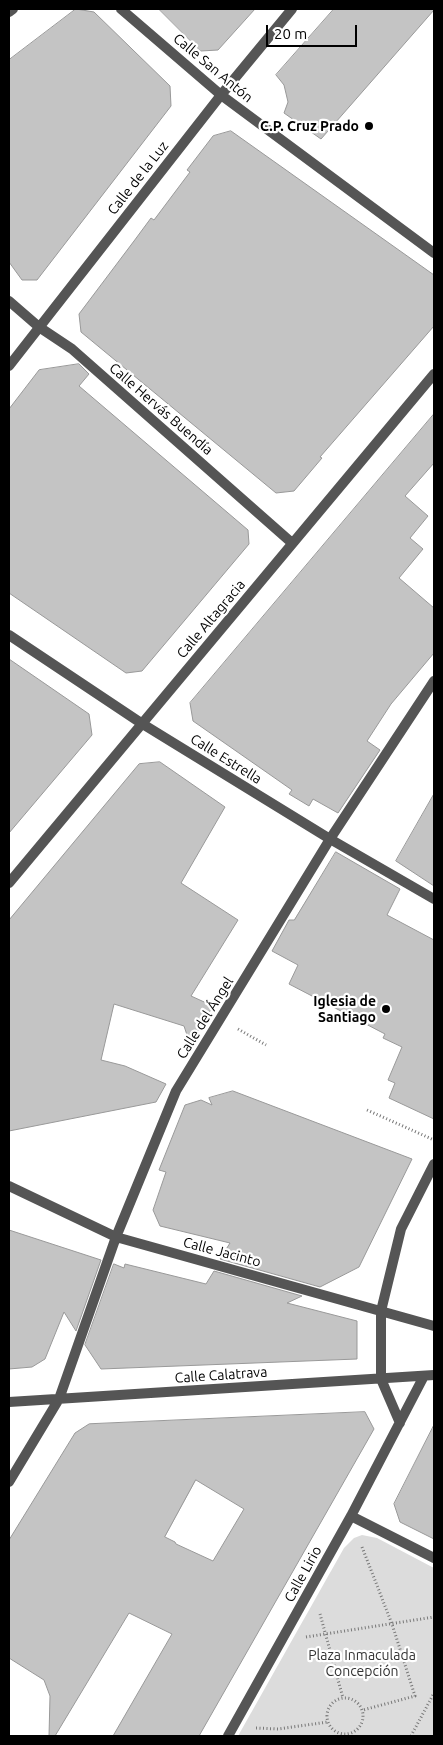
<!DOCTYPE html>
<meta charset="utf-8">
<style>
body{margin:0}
#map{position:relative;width:443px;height:1745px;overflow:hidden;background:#fff;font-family:Ubuntu,sans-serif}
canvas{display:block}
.frame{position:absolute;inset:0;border:10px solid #000;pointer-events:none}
.scale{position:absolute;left:266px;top:25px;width:91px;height:22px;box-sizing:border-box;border:2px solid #000;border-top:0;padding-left:6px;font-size:15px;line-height:18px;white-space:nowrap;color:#000;-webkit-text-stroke:4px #fff;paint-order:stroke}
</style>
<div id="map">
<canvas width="443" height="1745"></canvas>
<div class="frame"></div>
<div class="scale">20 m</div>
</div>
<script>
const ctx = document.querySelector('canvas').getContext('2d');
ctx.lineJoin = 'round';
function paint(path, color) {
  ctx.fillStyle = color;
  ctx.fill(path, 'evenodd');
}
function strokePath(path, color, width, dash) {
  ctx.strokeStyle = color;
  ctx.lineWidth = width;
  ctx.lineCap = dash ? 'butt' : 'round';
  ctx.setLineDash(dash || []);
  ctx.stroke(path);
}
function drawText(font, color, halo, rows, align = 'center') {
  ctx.font = font + ' Ubuntu,sans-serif';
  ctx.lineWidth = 4.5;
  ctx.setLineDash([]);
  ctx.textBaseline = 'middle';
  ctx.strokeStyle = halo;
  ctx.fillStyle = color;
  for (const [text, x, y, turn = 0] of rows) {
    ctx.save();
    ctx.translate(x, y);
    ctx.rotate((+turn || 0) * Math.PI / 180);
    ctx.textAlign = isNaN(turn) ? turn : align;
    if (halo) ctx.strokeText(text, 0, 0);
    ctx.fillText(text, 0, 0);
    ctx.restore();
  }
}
const green = new Path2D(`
 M362 1535 377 1538 434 1568V1736H238L344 1548 354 1538Z`);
const building = new Path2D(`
 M76 9 94 12 170 86 171 106 37 280H22L9 262V60Z
 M159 9H255L218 50 201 51Z
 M334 9H434V10L321 139 284 113 288 102 284 85 276 75Z
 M231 131 434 275V326L320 457 322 458 294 491 276 493 81 332 79 314 134 241 151 218 154 220 190 172 187 170 213 136Z
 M79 364 89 374 79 386 248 530 249 544 142 671 126 673 9 593V409L39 370Z
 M434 414V463L405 496 428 516 410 538 423 549 399 578 434 608V653L391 704 367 741 380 750 338 813 313 799 309 806 289 794 292 790 193 721 190 703Z
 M9 659 89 714 92 735 9 833Z
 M160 762 225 807 181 883 238 920 191 996 213 1006 190 1044 184 1026 114 1004 101 1060 125 1066 166 1084 156 1102 9 1131V920L139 764Z
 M434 794V886L396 861Z
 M336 852 400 889 387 915 434 940V1119L389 1098 395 1083 388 1080 402 1047 383 1038 385 1034 289 984 298 965 272 951 289 920H294Z
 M233 1091 412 1159 359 1267 320 1287 220 1259 230 1243 160 1226 153 1210 166 1172 159 1170 185 1105 201 1100 212 1105 209 1098Z
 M9 1230 101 1260 76 1331 64 1312 45 1359 32 1367 9 1369Z
 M114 1264 124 1268 125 1264 206 1284 214 1271 302 1296 287 1303 357 1321V1359L101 1369 85 1345Z
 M365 1412 374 1429 199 1736H113L172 1634 129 1613 55 1736H49L50 1696 44 1680 9 1658V1540L75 1433 89 1424ZM196 1480 244 1509 213 1561 176 1544 175 1542 165 1537Z
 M434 1425V1539L400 1522 394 1504Z`);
const path = new Path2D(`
 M238 1029 266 1045
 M367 1110 434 1140
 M362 1547 392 1624 415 1696 363 1710
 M320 1614 343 1698
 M306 1637 434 1617
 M327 1716a18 18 0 1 1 36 0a18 18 0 1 1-36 0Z
 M256 1728 278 1729 328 1722
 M411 1736 434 1693`);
const street = new Path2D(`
 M121 9 221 95 434 253
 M9 12 13 9
 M9 301 39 327 72 349 292 543
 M9 366 221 95 292 9
 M9 635 141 723 330 839 434 899
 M9 883 434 374
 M9 1186 116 1237 434 1326
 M9 1402 434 1375
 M400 1423 381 1379V1311L401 1229 434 1164
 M9 1482 59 1399 116 1237 176 1091 330 839 434 681
 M351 1516 434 1558
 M228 1736 351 1516 424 1376`);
const markers = [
 [369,126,5,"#000"],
 [386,1009,5,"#000"]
];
const streetNames = [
 ["Calle San Antón",213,68,40],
 ["Calle de la Luz",138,178,-52],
 ["Calle Hervás Buendía",161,409,41],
 ["Calle Altagracia",211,619,-50],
 ["Calle Estrella",226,759,32],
 ["Calle del Ángel",205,1018,-58],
 ["Calle Jacinto",222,1252,15],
 ["Calle Calatrava",221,1375,-4],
 ["Calle Lirio",303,1574,-61]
];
const poiNames = [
 ["C.P. Cruz Prado",359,126],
 ["Iglesia de",376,1001],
 ["Santiago",376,1017]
];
const parkNames = [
 ["Plaza Inmaculada",362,1655],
 ["Concepción",362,1671]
];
paint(green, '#dcdcdc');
paint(building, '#c4c4c4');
strokePath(building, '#999', 1);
strokePath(path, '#777', 3, [1, 2.5]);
strokePath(street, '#555', 10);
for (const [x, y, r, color] of markers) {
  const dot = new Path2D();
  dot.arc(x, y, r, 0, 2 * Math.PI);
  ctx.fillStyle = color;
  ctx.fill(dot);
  strokePath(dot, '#fff', 2);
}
drawText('14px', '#000', '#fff', streetNames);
drawText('bold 14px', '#000', '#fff', poiNames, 'right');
drawText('14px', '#333', '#fff', parkNames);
</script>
